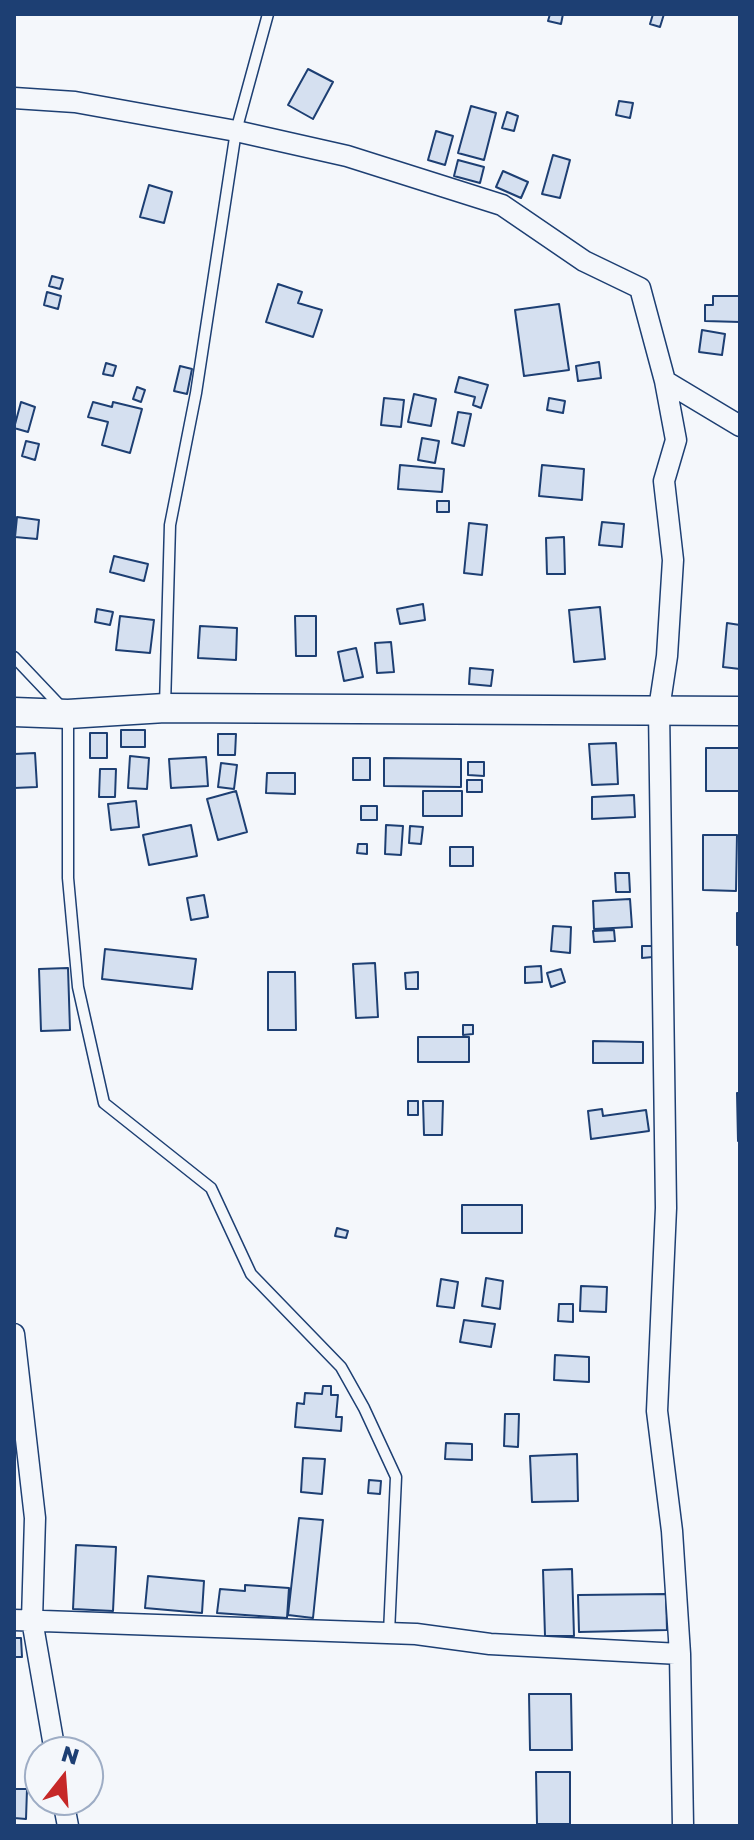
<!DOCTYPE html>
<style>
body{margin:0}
#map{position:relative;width:754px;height:1840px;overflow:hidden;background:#f4f7fb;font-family:"Golos Text",sans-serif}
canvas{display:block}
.frame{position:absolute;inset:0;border:16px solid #1d3f73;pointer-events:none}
.north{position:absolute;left:24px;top:1736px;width:80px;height:80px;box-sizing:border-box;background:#f4f7fb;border:2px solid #9eadc5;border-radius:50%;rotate:17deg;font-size:22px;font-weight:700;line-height:32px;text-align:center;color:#1d3f73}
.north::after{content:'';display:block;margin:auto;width:28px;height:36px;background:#c62828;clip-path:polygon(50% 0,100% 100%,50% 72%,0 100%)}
</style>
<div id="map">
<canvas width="754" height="1840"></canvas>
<div class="frame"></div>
<div class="north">N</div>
</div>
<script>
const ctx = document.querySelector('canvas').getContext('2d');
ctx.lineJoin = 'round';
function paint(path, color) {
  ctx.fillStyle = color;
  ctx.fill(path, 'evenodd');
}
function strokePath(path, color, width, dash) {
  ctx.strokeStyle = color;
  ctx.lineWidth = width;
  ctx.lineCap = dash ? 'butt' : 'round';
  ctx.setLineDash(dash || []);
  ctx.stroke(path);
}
const building = new Path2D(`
 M550 14H563L561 24 548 21Z
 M653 14H664L660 27 650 24Z
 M308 69 333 82 313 119 288 105Z
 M619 101 633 103 630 118 616 115Z
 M471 106 496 113 484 160 458 153Z
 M507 112 518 116 514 131 502 128Z
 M436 131 453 136 445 165 428 160Z
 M553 155 570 160 560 198 542 194Z
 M458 160 484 167 480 183 454 176Z
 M503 171 528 182 521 198 496 187Z
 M149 185 172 192 164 223 140 217Z
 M52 276 63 279 60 289 49 286Z
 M278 284 302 292 298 303 322 310 313 337 266 322Z
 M47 292 61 296 58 309 44 305Z
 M713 296H740V322L705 321V305H713Z
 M559 304 569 370 524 376 515 310Z
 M702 330 725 334 722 355 699 352Z
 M599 362 601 378 578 381 576 366Z
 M106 363 116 366 113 376 103 374Z
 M180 366 192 369 187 394 174 391Z
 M459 377 488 385 481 408 473 405 475 397 455 392Z
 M137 387 145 390 141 402 133 399Z
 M414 394 436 399 431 426 408 422Z
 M384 398 404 400 401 427 381 425Z
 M549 398 565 401 563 413 547 410Z
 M21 402 35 407 28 432 14 428Z
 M93 402 112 407 113 402 142 409 130 453 102 445 108 422 88 417Z
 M458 412 471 414 464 446 452 443Z
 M422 438 439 441 435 463 418 460Z
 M26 441 39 444 35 460 22 456Z
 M400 465 444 469 442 492 398 489Z
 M542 465 584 469 582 500 539 496Z
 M437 501H449V512H437Z
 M17 517 39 520 37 539 15 537Z
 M602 522 624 524 622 547 599 545Z
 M469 523 487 525 482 575 464 573Z
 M564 537 565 574H547L546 538Z
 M114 556 148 564 144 581 110 572Z
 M423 604 425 620 400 624 397 609Z
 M600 607 605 659 574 662 569 610Z
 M97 609 113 612 110 625 95 622Z
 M120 616 154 620 150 653 116 650Z
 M295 616H316V656H296Z
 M727 623 740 625V669L723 667Z
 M200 626 237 628 236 660 198 658Z
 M391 642 394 672 377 673 375 643Z
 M356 648 363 677 344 681 338 652Z
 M470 668 493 670 491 686 469 684Z
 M121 730H145V747H121Z
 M90 733H107V758H90Z
 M218 734H236L235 755H218Z
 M616 743 618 784 592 785 589 744Z
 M706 748H740V791H706Z
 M35 753 37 787 14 788V754Z
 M130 756 149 758 147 789 128 788Z
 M206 757 208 786 171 788 169 759Z
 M353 758H370V780H353Z
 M384 758 461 759V787L384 786Z
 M468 762H484V776L468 775Z
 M221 763 237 765 234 789 218 787Z
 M100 769H116L115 797H99Z
 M267 773H295V794L266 793Z
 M467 780H482V792H467Z
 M236 791 247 832 218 840 207 799Z
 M423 791H462V816H423Z
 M634 795 635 817 592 819V797Z
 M136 801 139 827 111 830 108 804Z
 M361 806H377V820H361Z
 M191 825 197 856 149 865 143 835Z
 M386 825 403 826 401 855 385 854Z
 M410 826 423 827 421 844 409 843Z
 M703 835H737L736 891 703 890Z
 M358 844H367V854L357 853Z
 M450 847H473V866H450Z
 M615 873H629L630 892H616Z
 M204 895 208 917 191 920 187 898Z
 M630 899 632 927 594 929 593 901Z
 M737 913H740V945H737Z
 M553 926 571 927 570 953 551 951Z
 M614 930 615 941 594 942 593 931Z
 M642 946H652L653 957 642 958Z
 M105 949 196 959 192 989 102 979Z
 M375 963 378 1017 356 1018 353 964Z
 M541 966 542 982 525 983V967Z
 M68 968 70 1030 41 1031 39 969Z
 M561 969 565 982 551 987 547 973Z
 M268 972H295L296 1030H268Z
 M418 972V989H406L405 973Z
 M463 1025H473V1034L463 1035Z
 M418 1037H469V1062H418Z
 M593 1041 643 1042V1063H593Z
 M737 1093H740V1141H738Z
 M408 1101H418V1115H408Z
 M423 1101H443L442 1135H424Z
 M602 1109 603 1116 646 1110 649 1131 591 1139 588 1111Z
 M462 1205H522V1233H462Z
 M337 1228 348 1231 346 1238 335 1236Z
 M486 1278 503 1281 500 1309 482 1306Z
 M441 1279 458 1282 454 1308 437 1306Z
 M581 1286 607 1287 606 1312 580 1311Z
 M559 1304H573V1322L558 1321Z
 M464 1320 495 1324 491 1347 460 1342Z
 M555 1355 589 1357V1382L554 1380Z
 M323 1386H331V1395H338L336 1417H342L341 1431 295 1427 297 1403 304 1404 305 1393 322 1394Z
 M505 1414H519L518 1447 504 1446Z
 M446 1443 472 1444V1460L445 1459Z
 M577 1454 578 1501 532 1502 530 1456Z
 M303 1458 325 1459 322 1494 301 1492Z
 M369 1480 381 1481 380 1494 368 1493Z
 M299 1518 323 1520 313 1618 288 1615Z
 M76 1545 116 1547 113 1611 73 1609Z
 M572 1569 574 1636H545L543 1570Z
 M148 1576 204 1581 202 1613 145 1608Z
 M245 1585 289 1588 287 1618 217 1613 220 1589 245 1591Z
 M666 1594 667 1630 579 1632 578 1595Z
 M14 1638H21L22 1657H14Z
 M529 1694H571L572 1750H530Z
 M536 1772H570V1824H537Z
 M14 1789H27L26 1819 14 1818Z`);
const lane = new Path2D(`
 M14 657 68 714V878L78 987 104 1103 211 1188 251 1274 341 1367 364 1408 396 1477 389 1633
 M165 706 170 525 196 393 236 131 268 14`);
const street = new Path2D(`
 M14 98 75 102 236 131 347 156 502 205 584 261 640 288 665 381 740 426
 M665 381 676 440 664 481 673 560 667 656 659 709 666 1208 657 1411 672 1531 680 1654 683 1826
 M14 1334 35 1518 32 1620 55 1752
 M14 1620 416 1634 490 1644 680 1654
 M63 1800 68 1826`);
const secondary = new Path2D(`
 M14 712 68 714 165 708 740 711`);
paint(building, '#d5e0f0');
strokePath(building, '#1d3f73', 2);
strokePath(lane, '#1d3f73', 13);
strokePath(street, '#1d3f73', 23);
strokePath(secondary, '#1d3f73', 31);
strokePath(lane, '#f4f7fb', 10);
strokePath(street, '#f4f7fb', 20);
strokePath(secondary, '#f4f7fb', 28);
</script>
